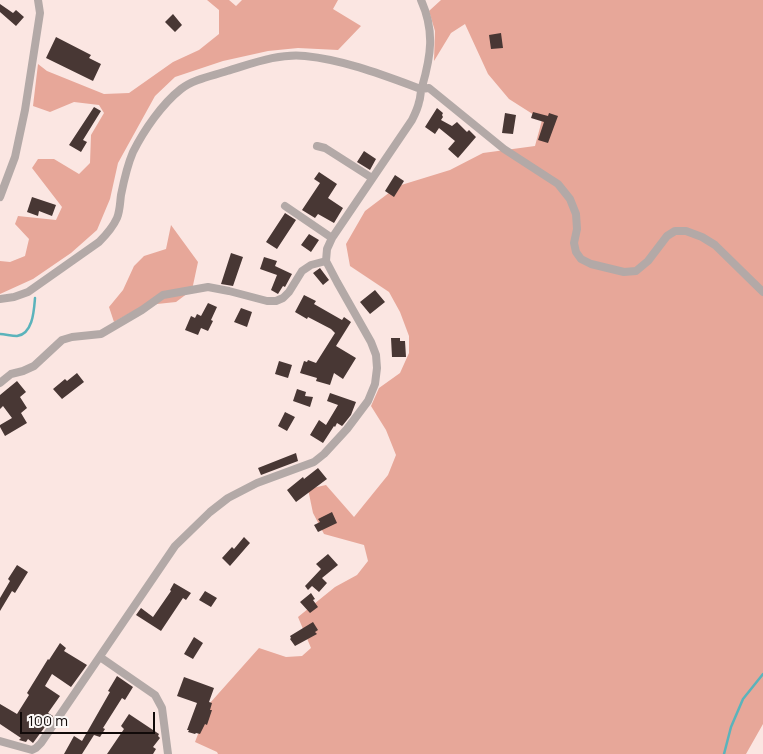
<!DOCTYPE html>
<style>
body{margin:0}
#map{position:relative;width:763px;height:754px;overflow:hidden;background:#fbe6e2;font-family:Manrope,sans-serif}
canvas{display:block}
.scale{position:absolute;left:20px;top:712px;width:135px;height:22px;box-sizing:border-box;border:2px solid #110a09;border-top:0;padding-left:6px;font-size:15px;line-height:18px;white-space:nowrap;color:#110a09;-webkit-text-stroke:4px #fcf8f7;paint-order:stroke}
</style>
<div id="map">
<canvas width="763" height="754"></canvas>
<div class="scale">100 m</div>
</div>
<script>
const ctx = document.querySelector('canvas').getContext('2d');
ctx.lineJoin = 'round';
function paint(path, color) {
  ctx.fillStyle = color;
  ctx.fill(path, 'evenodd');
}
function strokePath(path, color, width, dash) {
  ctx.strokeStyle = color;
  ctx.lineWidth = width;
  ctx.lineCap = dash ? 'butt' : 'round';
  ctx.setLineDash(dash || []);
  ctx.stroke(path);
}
const green = new Path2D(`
 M207 0H229L236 6 242 0H338L333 9 361 26 338 50 298 48 268 51 223 61 175 77 155 96 118 163 110 199 97 230 71 253 33 279 0 294V261L10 262 25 256 29 239 15 224 18 216 56 220 62 207 32 168 38 159H54L79 174 90 163 91 135 104 113 99 105 74 102 50 112 33 106 38 64 47 71 104 94 129 93 173 62 199 50 219 34V10Z
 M441 0H763V724L746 754H218L217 752 195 742 210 703 259 648 286 657 302 656 311 648 298 617 335 587 357 575 368 561 364 545 324 534 313 513 308 489 326 485 354 517 388 475 396 455 386 430 371 406 379 388 400 373 409 353V336L400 312 389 292 350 266 346 244 365 211 398 186 450 170 483 153 535 146 542 120 509 99 488 74 465 24 451 33 434 61 435 31 429 11Z
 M171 225 198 262 192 290 176 302 157 304 130 313 114 322 109 307 123 290 134 266 144 256 166 249Z`);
const stream = new Path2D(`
 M0 334C5 334 11 336 17 336 33 334 34 310 35 298
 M724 754 731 727 743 699 763 674`);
const building = new Path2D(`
 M0 4 13 13 16 10 24 17 16 26 0 12Z
 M173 14 182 25 175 32 165 22Z
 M501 33 503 48 491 49 489 35Z
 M56 37 91 55 89 58 101 64 93 81 46 58Z
 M94 107 101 111 83 140 87 142 81 152 69 145Z
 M437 108 443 113 442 115 443 117 441 120 452 126 457 122 467 132 469 130 476 137 458 158 448 149 455 141 439 128 435 134 425 127Z
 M533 112 548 116 549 113 558 116 548 143 538 140 544 122 531 118Z
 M505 113 516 115 513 134 502 133Z
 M364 151 376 159 370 170 357 162Z
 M319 172 337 184 328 198 343 208 334 223 318 214 315 218 302 210 320 183 314 179Z
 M395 175 404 181 394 197 385 191Z
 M32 197 56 205 52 216 39 211 38 216 27 212Z
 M285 213 296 220 277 249 266 242Z
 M309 234 319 240 311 252 301 245Z
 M231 253 243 257 233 286 221 284Z
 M264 257 277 261 275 266 292 274 285 287 283 286 278 294 271 290 277 275 260 269Z
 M320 268 329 280 323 285 313 273Z
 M375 290 385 302 370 314 360 302Z
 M304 295 316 301 314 304 342 320 344 317 351 322 336 346 356 358 343 379 334 373 330 385 316 381 317 378 300 373 304 361 307 362 308 360 316 363 335 333 331 329 308 317 307 319 295 312Z
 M208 303 217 307 211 320 213 321 208 331 201 328 198 335 185 330 191 316 195 318 197 314 201 316Z
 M241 308 252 312 247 327 234 322Z
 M391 338H400V341H405L406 357H392Z
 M279 361 292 365 288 378 275 374Z
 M77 373 84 382 62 399 53 389 65 379 67 381Z
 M17 381 26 392 20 397 27 408 21 413 27 423 5 436 0 427V425L12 418 3 406 0 409V395Z
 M297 389 306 392 305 396 313 397 310 407 293 401Z
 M330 393 356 402 351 415 343 425 342 426 337 423 335 427 334 426 323 443 310 435 319 420 326 425 338 405 327 401Z
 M285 412 295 417 287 431 278 426Z
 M296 453 298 461 261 475 258 468Z
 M318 468 327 479 296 502 287 490 303 477 304 479Z
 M332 512 337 523 318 532 314 525 320 522 318 519Z
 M244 537 250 543 230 566 222 558 232 547 234 549Z
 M328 554 338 565 322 578 327 583 319 592 312 586 308 590 305 586 321 569 316 564Z
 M17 565 28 572 15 593 12 591 0 611V598L10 581 8 579Z
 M174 583 191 593 186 600 183 598 161 631 136 615 141 608 153 617 171 591 170 590Z
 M205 591 217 598 211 607 199 600Z
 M311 593 315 599 313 600 318 607 310 613 300 602Z
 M313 622 318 630 315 632 317 634 295 646 290 639 291 638 290 636Z
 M194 637 203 643 193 659 184 654Z
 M60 643 66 648 64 651 87 665 71 687 52 674 45 686 60 696 48 713 53 716 33 743 28 739 26 742 19 740 21 738 0 724V704L17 714 29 695 27 693 48 659 49 660Z
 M117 676 133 687 125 700 122 698 103 728 105 729 100 737 94 735 82 754H64L74 736 82 741 110 692 108 691Z
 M184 677 214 688 209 702 212 703 210 710H212L207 725 205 724 200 734 196 733 195 734 188 732 189 730H187L197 703 177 696Z
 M129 714 159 734 158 736 160 738 153 747 156 749 153 754H107L124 729 121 726Z`);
const minor = new Path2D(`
 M317 146 325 148 372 178
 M0 197 15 157 25 110 38 26 40 13 38 0
 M285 206 332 238
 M0 299 14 297 28 292 99 242C106 235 113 227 117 218 120 211 120 202 121 195 124 180 127 166 133 152 144 130 162 104 181 89 194 79 212 76 227 71 251 64 279 53 305 56 345 60 383 75 421 89L429 88 504 149 558 184 570 199 576 214 577 229 574 243 576 252 581 259 591 264 624 272 636 271 648 261 667 236 675 231H686L702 237 715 245 763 292
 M0 383 11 374 23 371 34 366 62 340 72 337 101 334 142 310 163 295 208 287 229 291 267 301H276L283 298 289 292 302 271 311 265 326 261
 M100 657 155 695 162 708 168 754
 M0 741 32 750 36 748 41 743 175 546 210 512 228 498 257 483 314 462 324 454 347 429 368 401 375 384 377 368 376 355 371 342 337 282 326 261 327 249 332 238 412 120C415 114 418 108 419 102 421 97 420 92 422 87 431 56 435 31 421 0`);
paint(green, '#e7a799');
strokePath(stream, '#5bb3bb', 2.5);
paint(building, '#483734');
strokePath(minor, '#b3a9a7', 8);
</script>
